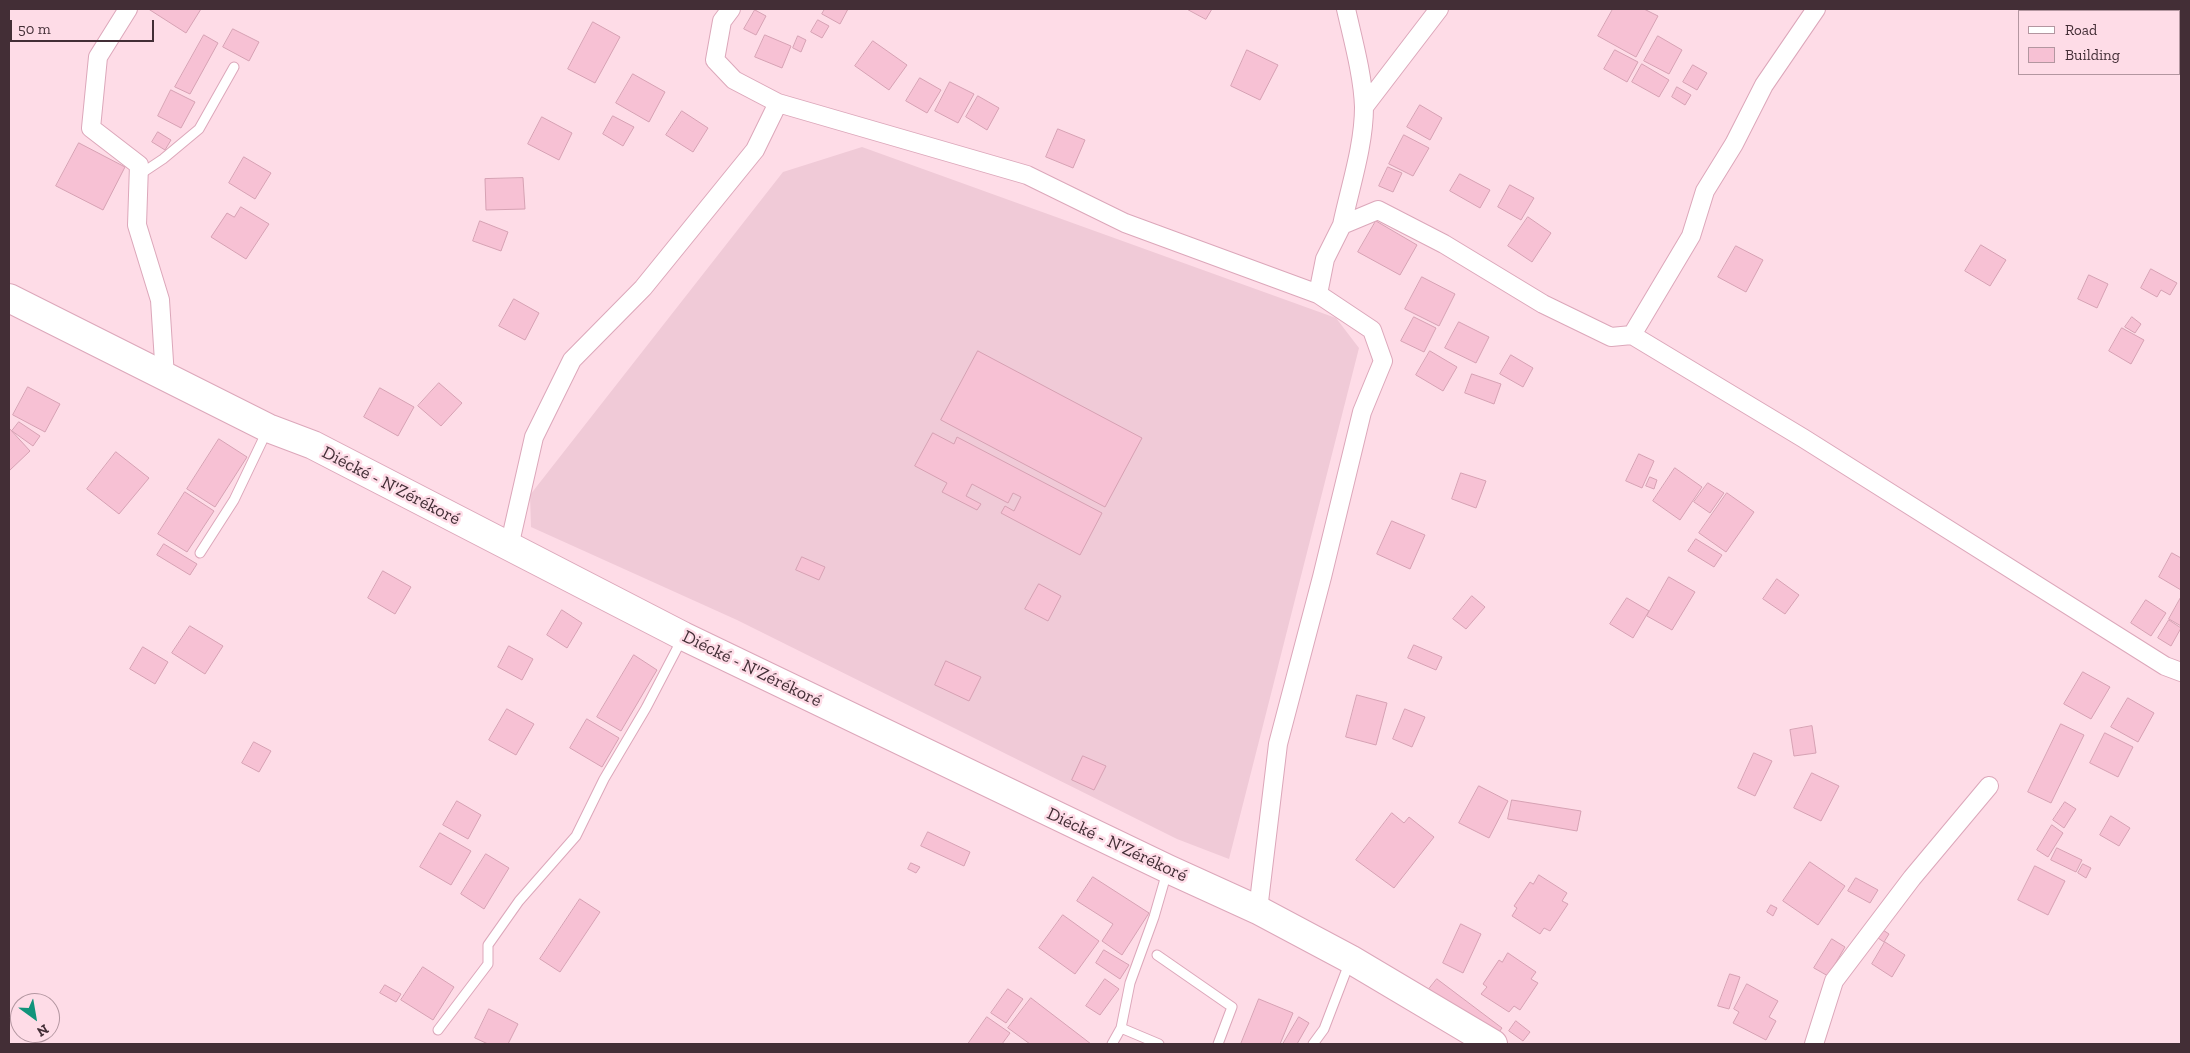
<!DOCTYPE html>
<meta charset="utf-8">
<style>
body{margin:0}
#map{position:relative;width:2190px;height:1053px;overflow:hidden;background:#fedce7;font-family:"Zilla Slab",serif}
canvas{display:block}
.frame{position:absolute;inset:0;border:10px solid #432e36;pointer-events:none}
.legend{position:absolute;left:2018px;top:10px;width:162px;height:65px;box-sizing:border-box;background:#fedce7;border:1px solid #b396a0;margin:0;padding:6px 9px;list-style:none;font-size:15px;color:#432e36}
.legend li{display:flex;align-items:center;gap:10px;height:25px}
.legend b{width:25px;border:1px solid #b396a0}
.north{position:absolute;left:10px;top:993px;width:50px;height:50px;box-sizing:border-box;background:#fedce7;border:1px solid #b396a0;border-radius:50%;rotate:148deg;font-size:14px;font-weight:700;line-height:20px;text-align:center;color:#432e36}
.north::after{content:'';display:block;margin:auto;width:18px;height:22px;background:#12937b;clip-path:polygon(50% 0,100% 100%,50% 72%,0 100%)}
.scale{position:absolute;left:10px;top:20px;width:144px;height:22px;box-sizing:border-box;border:2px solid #432e36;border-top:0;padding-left:6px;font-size:15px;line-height:18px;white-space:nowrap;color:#432e36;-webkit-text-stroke:4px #fedce7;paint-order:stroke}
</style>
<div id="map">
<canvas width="2190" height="1053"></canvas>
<div class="frame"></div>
<ul class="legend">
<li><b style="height:6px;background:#fff"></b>Road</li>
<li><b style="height:14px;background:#f7c1d4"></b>Building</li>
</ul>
<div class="north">N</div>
<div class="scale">50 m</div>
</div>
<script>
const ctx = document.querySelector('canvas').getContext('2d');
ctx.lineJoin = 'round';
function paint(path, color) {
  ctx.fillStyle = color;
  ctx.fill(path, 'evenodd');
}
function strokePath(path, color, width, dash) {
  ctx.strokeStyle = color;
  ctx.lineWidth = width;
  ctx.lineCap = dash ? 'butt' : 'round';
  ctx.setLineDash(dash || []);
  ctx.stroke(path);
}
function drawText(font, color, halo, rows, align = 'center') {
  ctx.font = font + ' "Zilla Slab",serif';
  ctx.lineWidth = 5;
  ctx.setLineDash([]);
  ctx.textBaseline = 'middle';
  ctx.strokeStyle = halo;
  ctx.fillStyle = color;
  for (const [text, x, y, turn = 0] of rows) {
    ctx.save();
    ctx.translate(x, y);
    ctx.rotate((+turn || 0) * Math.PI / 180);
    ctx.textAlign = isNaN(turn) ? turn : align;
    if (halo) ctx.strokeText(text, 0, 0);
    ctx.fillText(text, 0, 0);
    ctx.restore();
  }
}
const built = new Path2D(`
 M862 147 1336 318 1359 348 1229 859 1177 839 737 620 531 527 530 495 783 172Z`);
const building = new Path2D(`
 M151 9H201L186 33 150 10Z
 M825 9H848L840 24 822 14Z
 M1187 9H1212L1206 19Z
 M1613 9H1644L1658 16 1636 57 1598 36Z
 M755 10 766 16 756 35 744 29Z
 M818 20 829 26 822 38 811 32Z
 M593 22 620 37 595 83 568 69Z
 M233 29 259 42 249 61 223 47Z
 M204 35 218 43 190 94 175 87Z
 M765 35 791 46 782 68 755 57Z
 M798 36 806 40 801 52 793 48Z
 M1658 36 1682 50 1669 74 1644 61Z
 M873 41 907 65 889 90 855 66Z
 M1247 50 1278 65 1260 100 1231 86Z
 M1615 50 1638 62 1627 82 1604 69Z
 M1642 64 1669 80 1659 97 1632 82Z
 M1693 65 1707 73 1697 90 1683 82Z
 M633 74 665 92 649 122 616 103Z
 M920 78 941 90 927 113 906 101Z
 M950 82 974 94 958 123 935 111Z
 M1677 87 1691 95 1685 105 1672 97Z
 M171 90 195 102 181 128 158 116Z
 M978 96 999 108 987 130 966 117Z
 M1420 105 1442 118 1430 140 1407 127Z
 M682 111 708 128 693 152 666 135Z
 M613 116 634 127 623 146 603 134Z
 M542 117 572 133 559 160 528 144Z
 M1058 129 1085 140 1073 168 1046 157Z
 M158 132 171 140 165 150 152 142Z
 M1404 135 1429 148 1413 176 1389 164Z
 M79 143 125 167 103 210 56 186Z
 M244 157 271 173 255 199 229 183Z
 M1388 167 1402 173 1393 192 1379 186Z
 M1460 174 1490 190 1480 208 1450 191Z
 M523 178 525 209 486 210 485 179Z
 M1510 185 1534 198 1521 220 1498 207Z
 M241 207 269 224 246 259 211 237 227 213 234 217Z
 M1528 217 1551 233 1532 262 1508 246Z
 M480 221 508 232 501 251 473 241Z
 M1376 221 1417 245 1400 275 1358 252Z
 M1981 245 2006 260 1990 286 1965 271Z
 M1736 246 1763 260 1746 292 1718 277Z
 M2151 269 2177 283 2170 295 2161 290 2157 297 2141 288Z
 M2089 275 2108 284 2097 308 2078 299Z
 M1422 277 1455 294 1439 326 1405 309Z
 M514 299 539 313 525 340 499 326Z
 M1414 317 1436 328 1424 352 1401 341Z
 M2132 317 2141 324 2135 333 2125 327Z
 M1459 322 1489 337 1476 363 1445 348Z
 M2122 328 2144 340 2131 364 2109 351Z
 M978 351 1142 438 1105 507 941 420Z
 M1430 351 1457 367 1443 391 1416 375Z
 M1511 355 1533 368 1523 387 1500 374Z
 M1472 374 1501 384 1494 404 1465 393Z
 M439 383 462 403 441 426 418 406Z
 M28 387 60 404 45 432 13 415Z
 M380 388 414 407 398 436 364 417Z
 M19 422 40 436 33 446 12 431Z
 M9 428 30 451 9 471Z
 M933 433 954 444 957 437 1102 513 1080 555 1001 513 1005 506 1014 511 1021 497 1013 493 1008 503 972 484 966 496 981 504 977 510 942 492 947 483 915 466Z
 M219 439 247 457 215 507 187 489Z
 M116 452 149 478 119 514 87 489Z
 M1639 454 1654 461 1642 488 1626 481Z
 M1675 468 1702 487 1680 520 1653 501Z
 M1461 473 1486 481 1476 508 1452 499Z
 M1650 477 1657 480 1654 489 1646 486Z
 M1708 483 1724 493 1710 513 1694 502Z
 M185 492 214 511 187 552 158 534Z
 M1727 493 1754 512 1726 552 1699 533Z
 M1392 521 1425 535 1410 569 1377 554Z
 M1696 539 1722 555 1714 567 1688 551Z
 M164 544 197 564 190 575 157 555Z
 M2172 553 2181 558V590L2159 577Z
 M802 557 825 567 819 580 796 570Z
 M383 571 411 587 395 614 368 598Z
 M1669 577 1695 592 1672 630 1647 616Z
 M1777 579 1799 595 1785 614 1763 599Z
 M1039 584 1061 596 1048 621 1025 609Z
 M1472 596 1485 607 1466 629 1453 619Z
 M2181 597V626L2169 619Z
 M1627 598 1649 611 1633 638 1610 624Z
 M2146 600 2166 613 2151 636 2131 623Z
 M562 610 582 623 567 648 547 635Z
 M2169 620 2181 628 2171 646 2158 638Z
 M190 626 223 646 205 674 172 653Z
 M1414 645 1442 657 1436 670 1408 658Z
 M509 646 533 659 522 680 498 667Z
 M143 647 168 662 155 684 130 669Z
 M634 655 657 670 621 731 597 717Z
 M946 661 981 677 969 701 935 685Z
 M2083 672 2110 687 2091 719 2064 704Z
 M1357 695 1387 703 1376 745 1346 737Z
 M2128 698 2154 713 2138 742 2111 727Z
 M507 709 534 724 516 755 489 740Z
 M1405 709 1425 717 1412 747 1393 739Z
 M587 719 619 738 602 767 570 748Z
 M2061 724 2084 735 2051 803 2028 792Z
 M1812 726 1816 753 1794 756 1790 730Z
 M2105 733 2133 747 2118 777 2090 763Z
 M254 742 271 751 259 772 242 763Z
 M1754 753 1772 761 1755 796 1738 788Z
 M1083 756 1106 766 1094 790 1072 780Z
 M1812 773 1839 786 1821 821 1794 808Z
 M1479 786 1508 801 1489 838 1459 823Z
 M1512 800 1581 811 1577 831 1508 819Z
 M457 801 481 815 468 839 443 825Z
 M2065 802 2076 809 2064 828 2053 820Z
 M1392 813 1404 823 1409 817 1434 837 1394 888 1356 860Z
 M2111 816 2130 828 2119 846 2100 835Z
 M2052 825 2063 833 2048 857 2037 850Z
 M928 832 970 852 964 866 921 846Z
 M440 833 471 851 451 885 420 867Z
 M2057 848 2082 860 2076 872 2051 860Z
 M486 854 509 868 484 909 461 894Z
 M1810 862 1845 886 1818 925 1783 901Z
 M911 863 920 867 916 873 908 869Z
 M2083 864 2091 868 2086 878 2078 873Z
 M2035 866 2065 881 2048 915 2018 900Z
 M1539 875 1567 893 1562 901 1568 904 1550 931 1544 928 1540 934 1512 916 1517 908 1514 906 1530 882 1533 884Z
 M1093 877 1149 913 1122 955 1102 941 1113 924 1077 901Z
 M1856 878 1878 890 1870 903 1848 891Z
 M580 899 600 912 560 972 540 959Z
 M1771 905 1777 908 1773 916 1767 912Z
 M1063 915 1099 941 1075 974 1039 948Z
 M1461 924 1481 934 1463 973 1443 963Z
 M1883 930 1889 934 1884 942 1878 938Z
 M1832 939 1845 947 1828 976 1814 968Z
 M1885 942 1905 955 1892 977 1872 964Z
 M1104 950 1129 965 1120 979 1096 963Z
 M1508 953 1536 972 1531 979 1538 983 1520 1010 1514 1006 1509 1012 1481 994 1487 987 1483 984 1499 960 1502 962Z
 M423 967 454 987 433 1020 401 1000Z
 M1730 974 1740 977 1729 1009 1718 1006Z
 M1105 979 1119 989 1100 1015 1086 1006Z
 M1437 979 1502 1028 1494 1039 1429 989Z
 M1747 984 1778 1001 1769 1017 1776 1021 1766 1040 1733 1023 1739 1012 1734 1009Z
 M385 985 401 994 396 1002 380 993Z
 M1008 989 1023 999 1006 1023 991 1013Z
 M1031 998 1091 1044H1030L1008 1028Z
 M1259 999 1293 1013 1280 1044H1241Z
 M489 1009 518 1024 508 1044H488L475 1038Z
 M987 1017 1010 1033 1002 1044H968Z
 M1299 1017 1309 1023 1297 1044H1283Z
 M1516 1021 1530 1032 1523 1041 1509 1031Z`);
const service = new Path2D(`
 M139 175 163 159 199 129 234 67
 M200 553 234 500 267 431
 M1157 955 1232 1007 1218 1044
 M1121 1028 1159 1044
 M438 1030 488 964V945L519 901 576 836 604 779 646 708 682 639
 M1112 1044 1121 1028 1130 983 1154 917 1167 872
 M1313 1044 1324 1029 1350 961`);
const minor = new Path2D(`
 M128 9 98 57 91 128 139 165 137 225 160 300 165 377
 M731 9 722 21 715 60 734 80 778 103
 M1364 107 1439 9
 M1342 225C1350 187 1364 146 1364 107 1363 76 1353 40 1346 9
 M1632 335 1803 438 2165 666 2181 672
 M509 547 534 437 572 360 643 288 755 150 778 103 1027 175 1125 223 1318 294
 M1258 910 1278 744 1322 577 1362 412 1383 361 1372 330 1318 294 1325 259 1342 225 1378 210 1444 244 1543 304 1611 337 1632 335 1691 236 1705 191 1734 144 1764 85 1816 9
 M1814 1044 1834 981 1912 878 1989 786`);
const trunk = new Path2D(`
 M9 298 268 428 313 445 683 636 1168 869 1258 910 1350 959 1493 1044`);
const streetNames = [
 ["Diécké - N'Zérékoré",391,486,27],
 ["Diécké - N'Zérékoré",752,669,26],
 ["Diécké - N'Zérékoré",1117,845,25]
];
paint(built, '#f0cad7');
paint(building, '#f7c1d4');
strokePath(building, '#d6a1b3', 1);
strokePath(service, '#dca7ba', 11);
strokePath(minor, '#dca7ba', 20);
strokePath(trunk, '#dca7ba', 30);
strokePath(service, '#fff', 9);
strokePath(minor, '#fff', 18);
strokePath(trunk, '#fff', 28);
drawText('18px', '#432e36', '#fedce7', streetNames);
</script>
